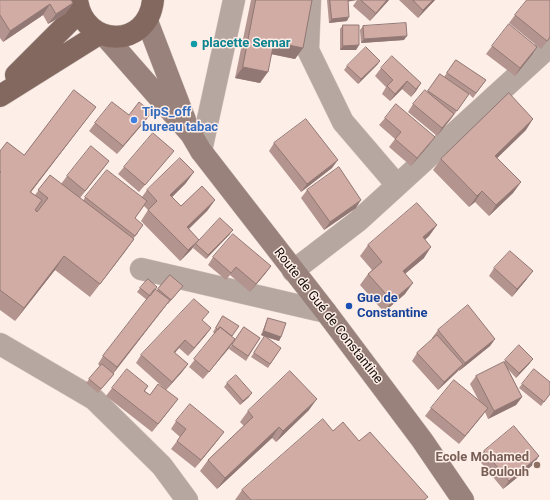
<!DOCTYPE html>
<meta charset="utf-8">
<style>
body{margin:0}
canvas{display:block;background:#feeee8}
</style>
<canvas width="550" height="500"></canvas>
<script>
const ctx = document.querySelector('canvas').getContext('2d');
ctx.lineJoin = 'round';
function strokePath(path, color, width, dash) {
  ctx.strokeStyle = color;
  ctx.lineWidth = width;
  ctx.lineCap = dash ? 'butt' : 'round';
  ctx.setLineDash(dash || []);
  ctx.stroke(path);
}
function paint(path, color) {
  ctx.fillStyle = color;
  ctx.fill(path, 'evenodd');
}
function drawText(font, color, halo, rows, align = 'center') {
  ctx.font = font + ' Roboto,sans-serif';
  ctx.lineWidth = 3;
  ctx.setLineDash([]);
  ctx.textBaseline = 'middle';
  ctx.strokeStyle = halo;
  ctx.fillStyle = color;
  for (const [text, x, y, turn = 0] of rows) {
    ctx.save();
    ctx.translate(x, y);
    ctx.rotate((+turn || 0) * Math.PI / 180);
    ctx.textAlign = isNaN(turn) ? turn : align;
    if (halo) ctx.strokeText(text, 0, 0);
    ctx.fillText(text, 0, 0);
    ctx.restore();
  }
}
const minor = new Path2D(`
 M310 0 308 50 343 122 397 185
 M201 151 234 0
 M141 269 326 312
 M293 271 358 221 550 46
 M0 344 94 399 162 466 187 500`);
const secondary = new Path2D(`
 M147 21 185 120
 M105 36 191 134 201 151 326 312 422 440 463 500`);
const primary = new Path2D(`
 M77 0C84 49 148 49 153 0
 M16 75 79 12
 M0 96 99 34`);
const wall = new Path2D(`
 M0 0 73 3 65 14 48 24 43 15 3 42 0 38Z
 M251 0H312L303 48 295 59 271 54 260 83 235 78Z
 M327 0H357L348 1 347 21 329 23Z
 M357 0H389L370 21 353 6Z
 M399 0H435L418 18Z
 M550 0V38L541 49 509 23 515 15Z
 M343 25 359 45 356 50H340V29Z
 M363 26 404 40 361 43 360 30Z
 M492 46 537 47 515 76 486 54Z
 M456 60 486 80 473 98 469 94 451 119 437 136 408 112 413 104 427 92 440 74 444 77Z
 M380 61 377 65 358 84 344 70 347 66Z
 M381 68 421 83 416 91 411 97 402 89 390 101 382 94 386 87 375 76Z
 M96 107 86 120 31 192 35 195 50 175 61 184 67 176 109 161 103 169 80 198 83 201 85 197H142L147 190 186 183 172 197 181 206 215 200 207 211 189 229 199 240 191 250 180 261 141 221 148 210 144 206 135 218 138 233 133 239H134L124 253 90 297 55 270 15 321 0 310V151L24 155Z
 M152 112 146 120 117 154 89 131 95 123 129 115Z
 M385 118 429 145 411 166 389 147 395 139 379 125Z
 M526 130 497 158 521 182 513 193 489 216 475 202 469 207 433 170 441 159Z
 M274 143 332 168 301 192 269 151Z
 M174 151 168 158 139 192 118 174 124 167Z
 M307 190 356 208 324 230 301 198Z
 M437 225 429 236 425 240 424 258 405 274V294L384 312 360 285 368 274 372 270 360 256 368 245Z
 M230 234 206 259 193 248 196 244Z
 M213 257 271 266 265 274 250 292 230 275 226 280 208 265Z
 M494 268 527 279 512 297 489 276Z
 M170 275 180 290 168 304H167L113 374H114L111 378 98 393 86 383 100 366 98 364 103 356 147 300 137 292 140 288 156 290H157Z
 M223 316 232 336 230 347 203 379 189 367 215 334 213 332Z
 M268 318 281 337 279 341 265 337 281 348 268 368 251 357 265 337 261 335 266 322Z
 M203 321 211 328 205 336 188 356 179 348 175 353 188 364 182 372 166 390 136 363 141 355Z
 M244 327 260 338 246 361 229 349Z
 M438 330 495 339 490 346 459 371V370L438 390 412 361 417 353 433 339 432 338Z
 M505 360 530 363 516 378 508 369 522 397 516 405 488 419 485 412 459 444 425 416 431 408 479 401 470 384 476 376 504 362Z
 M227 383 249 397 240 405 224 387Z
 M522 384 550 394 541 406 519 388Z
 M148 386 145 391 150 395 178 399 152 432 106 396 112 388Z
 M309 410 276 442 272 438 217 489 200 471 208 460 244 426 240 422 248 411Z
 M176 421 218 440 195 468 171 449 180 437 171 429Z
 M333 431 359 441 426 500H235L242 490Z
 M484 451 534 464 503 489 478 459Z`);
const shadedWall = new Path2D(`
 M347 0H357L346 2Z
 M387 0H389L370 21 376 13Z
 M433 0H435L418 18 423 10Z
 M73 3 65 14 48 24 56 14Z
 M50 4 43 15 3 42 10 31Z
 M349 17 347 21 329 23 332 19Z
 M407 36 404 40 361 43 364 39Z
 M274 42 303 48 295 59 266 53Z
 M359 45 356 50H340L343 46Z
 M537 47 532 55 515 76 520 68Z
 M380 61 377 65 358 84 361 79Z
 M243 67 268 72 260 83 235 78Z
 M407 81 402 89 390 101 395 94Z
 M421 83 416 91 411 97 416 89Z
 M96 107 86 120 21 205 30 192Z
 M152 112 146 120 117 154 123 146Z
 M454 114 449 121 437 136 442 128Z
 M533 119 526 130 488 167 495 156Z
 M435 137 429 145 411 166 417 158Z
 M338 160 332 168 301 192 307 184Z
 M194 172 186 183 163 206 170 195Z
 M521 182 513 193 489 216 496 205Z
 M482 191 475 202 469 207 477 196Z
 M215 200 207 211 179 238 187 227Z
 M361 200 356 208 324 230 330 222Z
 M437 225 429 236 415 248 423 237Z
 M233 230 230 234 206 259 208 255Z
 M134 239 124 253 90 297 100 284Z
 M199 240 191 250 180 261 188 250Z
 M431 247 424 258 395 282 403 271Z
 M64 256 55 270 15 321 24 308Z
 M271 266 265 274 250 292 256 284Z
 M533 271 527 279 512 297 517 289Z
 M413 283 405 294 384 312 392 301Z
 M170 300 164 308 112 375 117 367Z
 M211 328 205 336 188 356 194 348Z
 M264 331 281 337 279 341 261 335Z
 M235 339 230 347 203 379 209 372Z
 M495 339 490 346 459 371 465 363Z
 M185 340 179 348 168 360 174 352Z
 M533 359 530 363 516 378 519 373Z
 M188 364 182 372 166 390 172 382Z
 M463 364 457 372 438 390 444 382Z
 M252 393 249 397 240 405 243 401Z
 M522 397 516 405 488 419 494 411Z
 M178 399 172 407 152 432 158 424Z
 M317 399 309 410 276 442 283 431Z
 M488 408 482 416 459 444 465 436Z
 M279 427 272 438 217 489 225 478Z
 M224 432 218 440 195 468 201 460Z
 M539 456 534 464 503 489 509 481Z`);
const building = new Path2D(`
 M0 0H71L73 3 56 14 50 4 10 31 0 15Z
 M256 0H312L303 48 274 42 268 72 243 67Z
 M330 0H348L349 17 332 19Z
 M361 0H387L376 13Z
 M413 0H433L423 10Z
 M527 0H550V37L547 41 515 15Z
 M406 23 407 36 364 39 363 26Z
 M509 24 537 47 520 68 492 46Z
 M343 25H359V45L343 46Z
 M366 47 380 61 361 79 347 66Z
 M392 56 421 83 416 89 407 81 395 94 387 86 393 80 381 68Z
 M456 60 486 80 476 93 447 73Z
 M440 74 469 94 457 111 428 91Z
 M74 90 96 107 30 192 42 200 35 210 37 212 48 198 38 190 50 175 134 239 100 284 64 256 24 308 0 290V173L1 172H0V151L7 142 24 155Z
 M425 90 454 114 442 128 413 104Z
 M509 93 533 119 495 156 521 182 496 205 482 191 477 196 441 159Z
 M112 102 129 115 139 102 152 112 123 146 95 123Z
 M396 104 435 137 417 158 395 139 401 132 385 118Z
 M306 119 338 160 307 184 274 143Z
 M153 133 174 151 145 185 124 167Z
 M91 146 109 161 85 191 67 176Z
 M180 158 194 172 170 195 181 206 202 186 215 200 187 227 199 240 188 250 148 210 157 201 147 190Z
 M339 167 361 200 330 222 307 190Z
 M107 170 147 201 135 218 143 225 135 236 85 197Z
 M417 203 437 225 423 237 431 247 403 271 413 283 392 301 368 274 382 262 368 245Z
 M220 218 233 230 208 255 196 244Z
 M233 234 271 266 256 284 236 267 231 273 213 257Z
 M510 251 533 271 517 289 494 268Z
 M170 275 183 286 171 300 158 289Z
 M148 279 157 287 150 296 140 288Z
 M155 289 170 300 117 367 103 356Z
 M194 299 209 312 202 320 211 328 194 348 185 340 174 352 188 364 172 382 141 355Z
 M468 305 495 339 465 363 438 330Z
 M223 316 239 326 232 336 220 327 218 330 216 328Z
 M268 318 286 323 281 337 264 331Z
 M220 327 235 339 209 372 194 359Z
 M244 327 260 338 248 356 232 345Z
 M437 335 463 364 444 382 417 353Z
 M265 336 281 348 270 364 254 353Z
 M519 345 533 359 519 373 505 360Z
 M504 362 522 397 494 411 476 376Z
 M102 364 114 374 101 389 89 379Z
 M127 369 148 386 144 391 150 395 158 384 178 399 158 424 112 388Z
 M534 369 550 382V394L544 402 522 384Z
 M290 371 317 399 283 431 279 427 225 478 208 460 253 417 248 411Z
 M236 375 252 393 243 401 227 383Z
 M454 380 488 408 465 436 431 408Z
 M190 404 224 432 201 460 177 441 186 429 176 421Z
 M323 419 333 431 343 422 359 441 370 432 428 497 424 500H251L242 490Z
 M514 426 539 456 509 481 484 451Z`);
const markers = [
 [194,44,4,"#0f9aa8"],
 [134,120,4,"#3f7fe0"],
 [349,306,4,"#1a4fb4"],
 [537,465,4,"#8d6e63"]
];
const cultureNames = [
 ["placette Semar",202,44]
];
const shopNames = [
 ["TipS_off",142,113],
 ["bureau tabac",142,128]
];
const transitNames = [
 ["Gue de",357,299],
 ["Constantine",357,314]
];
const streetNames = [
 ["Route de Gué de Constantine",328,316,52]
];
const educationNames = [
 ["Ecole Mohamed",529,458],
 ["Boulouh",529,473]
];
strokePath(minor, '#d9cac5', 23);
strokePath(secondary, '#d9cac5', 23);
strokePath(primary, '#d9cac5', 23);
strokePath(minor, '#b6a7a1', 22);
strokePath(secondary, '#99827b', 22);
strokePath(primary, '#83685f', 22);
paint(wall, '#b4948e');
paint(shadedWall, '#927874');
paint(building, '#d1aca5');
strokePath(building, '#927874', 1);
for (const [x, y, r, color] of markers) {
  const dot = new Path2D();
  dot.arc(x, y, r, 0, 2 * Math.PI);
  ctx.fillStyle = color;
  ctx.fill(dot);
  strokePath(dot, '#feeee8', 1.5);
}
drawText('bold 13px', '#0d838f', '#feeee8', cultureNames, 'left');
drawText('bold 13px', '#366cbe', '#feeee8', shopNames, 'left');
drawText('bold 13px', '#164399', '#feeee8', transitNames, 'left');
drawText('13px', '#170e0b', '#feeee8', streetNames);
drawText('bold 13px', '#785e54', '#feeee8', educationNames, 'right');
</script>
